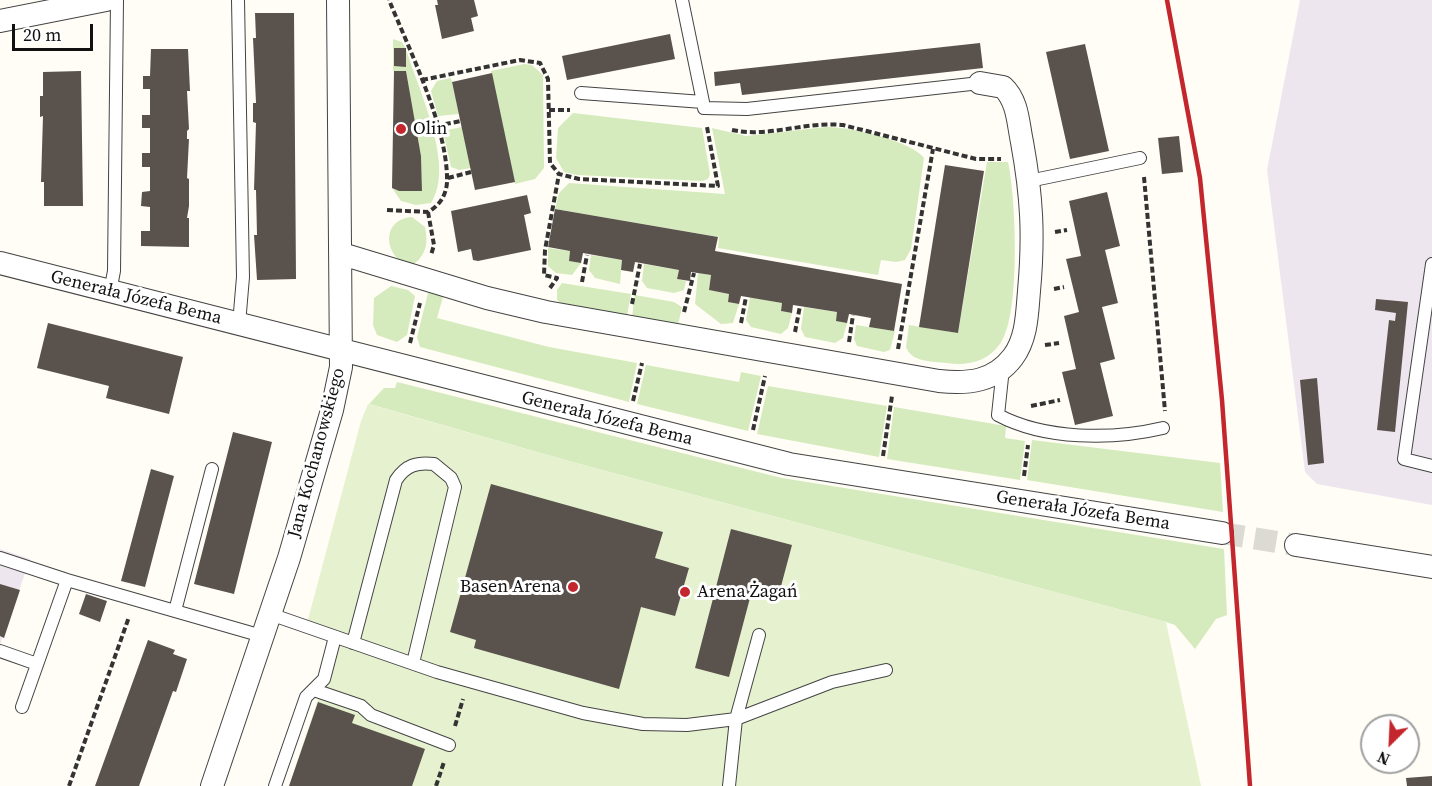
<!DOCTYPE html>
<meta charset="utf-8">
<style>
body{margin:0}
#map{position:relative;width:1432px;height:786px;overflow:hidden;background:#fffdf5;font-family:"Source Serif 4",serif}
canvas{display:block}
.north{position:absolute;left:1360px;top:714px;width:60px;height:60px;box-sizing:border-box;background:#fff;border:2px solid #a0a0a0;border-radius:50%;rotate:204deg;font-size:16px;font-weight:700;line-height:24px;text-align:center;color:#111}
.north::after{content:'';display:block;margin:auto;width:21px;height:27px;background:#c4262e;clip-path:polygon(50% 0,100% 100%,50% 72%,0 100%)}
.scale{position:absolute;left:12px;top:24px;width:81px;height:27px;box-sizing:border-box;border:3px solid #111;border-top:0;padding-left:8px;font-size:18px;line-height:21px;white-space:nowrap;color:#111;-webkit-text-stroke:4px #fff;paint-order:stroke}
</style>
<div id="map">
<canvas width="1432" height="786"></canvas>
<div class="north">N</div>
<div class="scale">20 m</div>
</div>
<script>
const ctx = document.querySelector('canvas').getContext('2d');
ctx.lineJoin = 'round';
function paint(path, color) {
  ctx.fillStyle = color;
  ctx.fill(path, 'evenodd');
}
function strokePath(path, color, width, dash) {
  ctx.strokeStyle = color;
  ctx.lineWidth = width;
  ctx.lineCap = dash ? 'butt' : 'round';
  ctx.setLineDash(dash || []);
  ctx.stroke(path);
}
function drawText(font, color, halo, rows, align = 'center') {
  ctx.font = font + ' "Source Serif 4",serif';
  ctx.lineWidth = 6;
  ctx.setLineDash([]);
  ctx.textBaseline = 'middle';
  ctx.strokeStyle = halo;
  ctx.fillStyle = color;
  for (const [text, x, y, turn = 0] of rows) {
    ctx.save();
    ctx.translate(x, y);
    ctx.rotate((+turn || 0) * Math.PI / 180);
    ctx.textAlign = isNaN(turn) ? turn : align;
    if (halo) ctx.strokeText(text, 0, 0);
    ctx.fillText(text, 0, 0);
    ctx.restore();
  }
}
const industrial = new Path2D(`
 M1300 0H1432V505L1317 484 1305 472 1267 170Z
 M0 549 30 559 0 645Z`);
const green = new Path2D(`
 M393 39 402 42 406 49C418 89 456 166 431 203L416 205 401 201 392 188 399 191H422L421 156 406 71H393Z
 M524 64 532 65 543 75 544 168 535 179 515 184 491 71Z
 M451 78 459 114 438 116 431 91 437 81Z
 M573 113 702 128 710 174 708 179 702 181 577 175 564 172 556 158 558 128Z
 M462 127 471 168 459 170 451 167 443 131Z
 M826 127C847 126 912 141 924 158L911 249 905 260 896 262 881 260 878 275 718 248 719 237 555 209 559 193 569 183 725 194 712 128 746 136Z
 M987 162H1008C1016 197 1021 316 1000 344 987 362 967 366 947 363 932 361 912 363 906 347L909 325 958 333Z
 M412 217 425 227C428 242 427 254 414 264L398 259C382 243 388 218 412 217Z
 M548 248 570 251 569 261 581 263 572 275 556 273 548 266Z
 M591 255 622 260 620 284 595 278 589 270Z
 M644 264 679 270 677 279 686 281 684 290 674 293 647 288 642 281Z
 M698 273 711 275 709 290 729 294 728 302 739 304 733 323 721 324 695 304Z
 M562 283 631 294 627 316 563 305 557 300V290Z
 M391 286 408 290 415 296 407 335 397 342 377 335 373 325 374 298Z
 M429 289 441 294 443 297 437 318 549 347 637 363 629 402 420 347 417 337Z
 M635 295 674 302 682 307 678 325 632 317Z
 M750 297 782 303 781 311 792 313 788 328 781 334 751 327 746 320Z
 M804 307 837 312 847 323 843 338 835 343 805 337 801 329Z
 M856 325 895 331 890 350 884 352 857 346 854 339Z
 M646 365 739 382 741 372 761 376 748 431 637 404Z
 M397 382 782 478 1224 549 1227 615 1216 619 1195 649 1175 625 1166 622 565 460 369 404 384 388H395Z
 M768 386 887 406 879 457 757 434Z
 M894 407 1006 426 1005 438 1025 441 1020 480 887 459Z
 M1032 440 1220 463 1223 512 1027 480Z`);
const pitch = new Path2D(`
 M368 404 565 460 1166 622 1201 786H289L338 639 306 627 361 421Z`);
const building = new Path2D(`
 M437 0H474L478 16 471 18 474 31 442 39 435 5H438Z
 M255 13H294L296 279 257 280 254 235H257L256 190H254L256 123 253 122V103H256L253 38H256Z
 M670 34 675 59 567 80 562 56Z
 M980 43 983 68 742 95 740 83 715 86 714 72Z
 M1085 44 1109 151 1070 159 1046 52Z
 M394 48H406V67L394 66Z
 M151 49H188L190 91H187L189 129 187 131V139H189L187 178 189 179V206L187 218H189V247L141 246V231H150V207L141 206 142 192 150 191V167H142V153H150V128H142V115H150V89H143V76H150Z
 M81 71 83 206H44V182H41L43 116 40 117V96H43V72Z
 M394 71H406L421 156 422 191H399L392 188Z
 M492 73 515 182 475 190 452 82Z
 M1179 136 1183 172 1162 174 1158 138Z
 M945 165 984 171 958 333 919 327Z
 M1107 192 1120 246 1105 250 1118 303 1102 307 1115 359 1100 363 1113 416 1075 425 1062 372 1076 369 1064 316 1079 312 1066 259 1081 256 1069 201Z
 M527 195 531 213 524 215 531 250 478 261 473 260 471 249 458 252 451 211Z
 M555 209 718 237 715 251 902 284 894 331 869 327 871 318 849 314 847 323 836 321 837 312 793 305 792 313 781 311 782 303 741 296 739 304 728 302 729 294 709 290 711 275 691 272 690 281 677 279 679 270 635 262 633 272 621 270 622 260 583 253 581 263 569 261 570 251 548 247Z
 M1376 299 1408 302 1395 432 1377 430 1389 320 1395 321 1396 313 1375 310Z
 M48 323 183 357 169 414 106 398 109 386 37 368Z
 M1317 378 1324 463 1308 465 1300 380Z
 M233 432 272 442 234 594 194 584Z
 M151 469 174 476 145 587 121 581Z
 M491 484 663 532 655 558 689 568 675 616 641 607 619 689 474 648 476 640 450 632Z
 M731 529 792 545 780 590 754 583 729 677 695 668Z
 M0 584 20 590 4 638 0 636Z
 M86 594 107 601 100 622 79 614Z
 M148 640 175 650 173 654 187 659 176 692 173 691 139 786H95Z
 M318 702 355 715 352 723 425 749 412 786H289Z
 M1432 776V786H1407L1406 778Z`);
const minorTunnel = new Path2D(`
 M1222 533 1296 545`);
const path = new Path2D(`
 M422 80 520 60 540 63 548 79 550 163 559 174 579 179 718 186 707 127
 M549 110H570
 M436 126 461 121
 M732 130C768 138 806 121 843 125L976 159H1001
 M1144 177 1165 411
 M448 178 471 172
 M387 210 428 212C441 205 448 192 447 177 446 124 409 49 389 0
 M428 212 434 245 431 255
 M1055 232 1067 230
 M582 282 587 255
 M550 288 557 278 544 275 545 250 559 174
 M1054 289 1064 287
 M632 304 640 264
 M684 312 694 273
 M741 323 746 297
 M795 332 800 306
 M849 342 853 315
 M410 343 420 303
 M1045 345 1059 343
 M898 349 933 149
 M633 401 642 363
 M1031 406 1060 400
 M753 430 765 376
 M883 456 892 396
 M1024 476 1028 445
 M455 726 463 699
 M69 786 129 617
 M436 786 444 762`);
const service = new Path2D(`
 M238 0 243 277 239 324
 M682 0 703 102
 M581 93 703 102 704 108 747 109 980 83
 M1029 181 1140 158
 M1432 264 1404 459 1432 466
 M110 292 114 271 117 0
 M1003 368 998 415C1045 440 1112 440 1163 428
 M0 558 67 580 262 636
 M175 611 212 469
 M270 614 437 672 583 713 643 724 687 725 736 719 832 682 886 670
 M353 643 396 480C406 465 417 462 434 464L451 478 455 487 413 663
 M0 651 37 664
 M314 690 361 706 371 715 449 745
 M22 707 67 580
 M275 786 306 697 324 679 335 637
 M729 786 736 719 759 635`);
const minor = new Path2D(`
 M0 21 106 0
 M342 254 487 298 546 312 939 381C968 384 994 382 1013 357 1027 338 1027 314 1029 291 1034 236 1032 197 1022 142 1018 123 1018 101 1003 87L980 83
 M0 263 789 464 1222 533
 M1296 545 1432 567
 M212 786 289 558 332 410 341 367 338 0`);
const rail = new Path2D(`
 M1167 0 1200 178 1222 400 1250 786`);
const markers = [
 [401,129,6,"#c4262e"],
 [573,587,6,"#c4262e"],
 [685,592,6,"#c4262e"]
];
const poiNames = [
 ["Olin",413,129],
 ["Basen Arena",561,587,"right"],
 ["Arena Żagań",697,592]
];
const streetNames = [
 ["Generała Józefa Bema",136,298,14],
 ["Generała Józefa Bema",607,419,14],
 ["Jana Kochanowskiego",317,453,-75],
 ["Generała Józefa Bema",1083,511,9]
];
paint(industrial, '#eee6ef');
paint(green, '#d5ebbd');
paint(pitch, '#e6f2cf');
paint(building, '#5a524d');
strokePath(minorTunnel, '#dbdad3', 22, [22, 11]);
strokePath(service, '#444', 14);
strokePath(minor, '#444', 24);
strokePath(path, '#333', 4, [6, 3]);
strokePath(service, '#fff', 12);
strokePath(minor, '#fff', 22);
strokePath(rail, '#c4262e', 4.5);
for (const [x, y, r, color] of markers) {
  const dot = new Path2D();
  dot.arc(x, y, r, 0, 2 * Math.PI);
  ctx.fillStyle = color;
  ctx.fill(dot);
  strokePath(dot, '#fff', 2);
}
drawText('18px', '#111', '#fff', poiNames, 'left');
drawText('18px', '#111', '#fff', streetNames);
</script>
